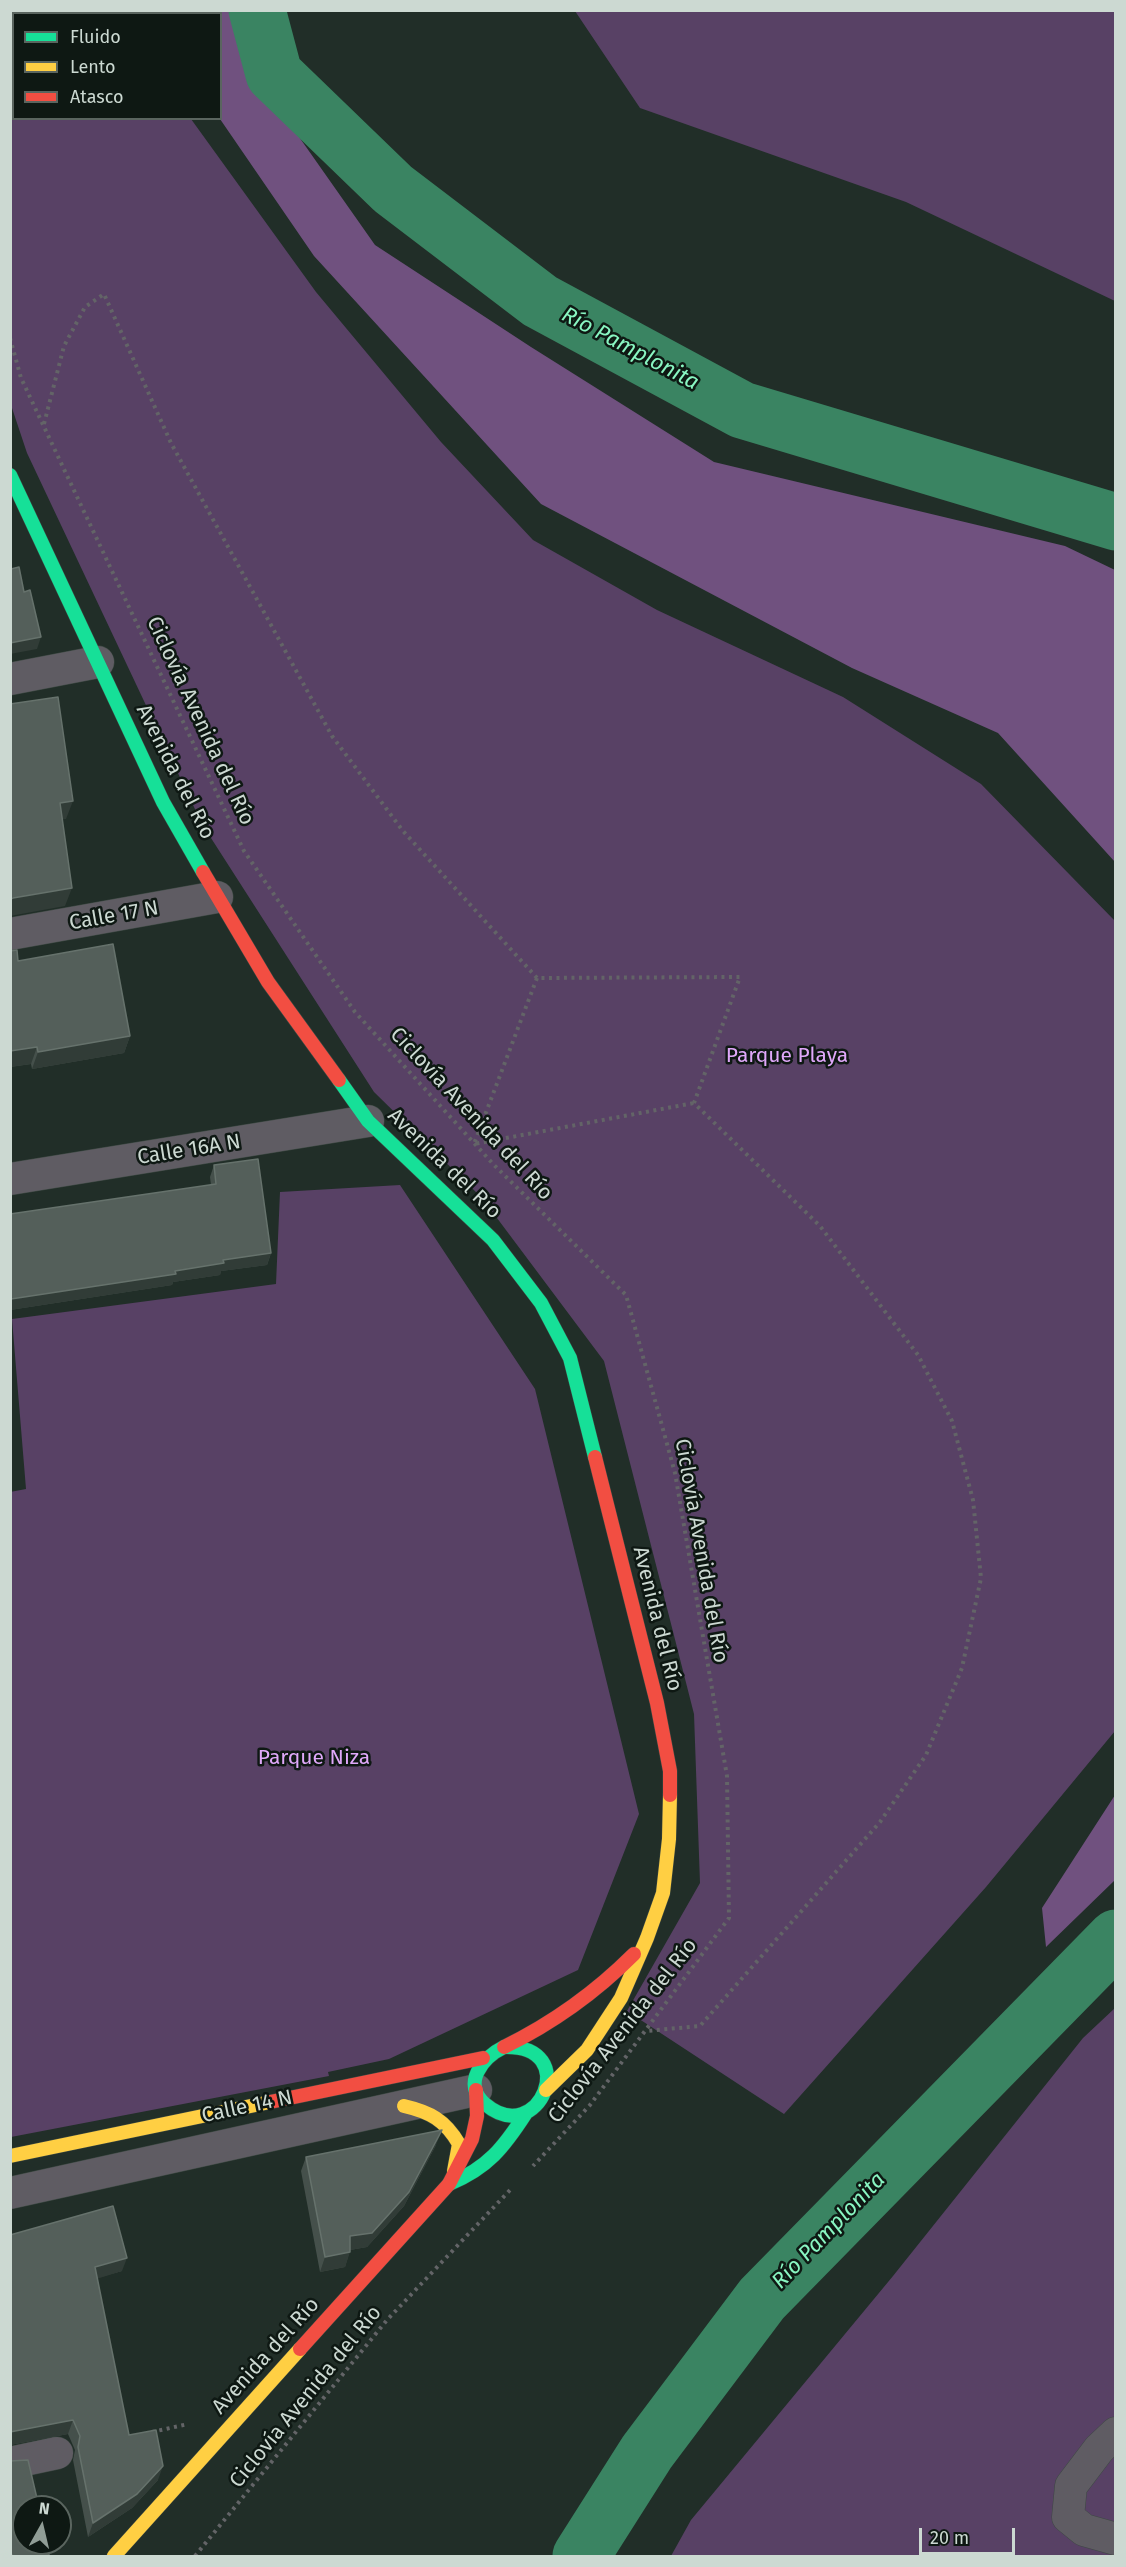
<!DOCTYPE html>
<meta charset="utf-8">
<style>
body{margin:0}
#map{position:relative;width:1126px;height:2567px;overflow:hidden;background:#212e28;font-family:"Fira Sans",sans-serif}
canvas{display:block}
.frame{position:absolute;inset:0;border:12px solid #ccd9d2;pointer-events:none}
.legend{position:absolute;left:12px;top:12px;width:210px;height:108px;box-sizing:border-box;background:#0e1813;border:2px solid #5a655f;margin:0;padding:8px 10px;list-style:none;font-size:18px;color:#ccd9d2}
.legend li{display:flex;align-items:center;gap:12px;height:30px}
.legend b{width:30px;border:2px solid #5a655f}
.north{position:absolute;left:12px;top:2495px;width:60px;height:60px;box-sizing:border-box;background:#0e1813;border:2px solid #5a655f;border-radius:50%;rotate:8deg;font-size:16px;font-weight:700;line-height:24px;text-align:center;color:#ccd9d2}
.north::after{content:'';display:block;margin:auto;width:21px;height:27px;background:#909d96;clip-path:polygon(50% 0,100% 100%,50% 72%,0 100%)}
.scale{position:absolute;left:919px;top:2528px;width:96px;height:27px;box-sizing:border-box;border:3px solid #ccd9d2;border-top:0;padding-left:8px;font-size:18px;line-height:21px;white-space:nowrap;color:#ccd9d2;-webkit-text-stroke:4px #0e1813;paint-order:stroke}
</style>
<div id="map">
<canvas width="1126" height="2567"></canvas>
<div class="frame"></div>
<ul class="legend">
<li><b style="height:8px;background:#16e098"></b>Fluido</li>
<li><b style="height:8px;background:#ffcf43"></b>Lento</li>
<li><b style="height:8px;background:#f24e42"></b>Atasco</li>
</ul>
<div class="north">N</div>
<div class="scale">20 m</div>
</div>
<script>
const ctx = document.querySelector('canvas').getContext('2d');
ctx.lineJoin = 'round';
function paint(path, color) {
  ctx.fillStyle = color;
  ctx.fill(path, 'evenodd');
}
function strokePath(path, color, width, dash) {
  ctx.strokeStyle = color;
  ctx.lineWidth = width;
  ctx.lineCap = dash ? 'butt' : 'round';
  ctx.setLineDash(dash || []);
  ctx.stroke(path);
}
function drawText(font, color, halo, rows, align = 'center') {
  ctx.font = font + ' "Fira Sans",sans-serif';
  ctx.lineWidth = 5;
  ctx.setLineDash([]);
  ctx.textBaseline = 'middle';
  ctx.strokeStyle = halo;
  ctx.fillStyle = color;
  for (const [text, x, y, turn = 0] of rows) {
    ctx.save();
    ctx.translate(x, y);
    ctx.rotate((+turn || 0) * Math.PI / 180);
    ctx.textAlign = isNaN(turn) ? turn : align;
    if (halo) ctx.strokeText(text, 0, 0);
    ctx.fillText(text, 0, 0);
    ctx.restore();
  }
}
const green = new Path2D(`
 M10 11H146L147 13 14 14V118L191 119 316 292 441 442 533 540 657 610 843 697 981 784 1115 921V1731L986 1887 784 2114 627 2011 700 1883 694 1714 604 1361 482 1198 374 1092 202 824 27 453 10 402Z
 M575 11H1115V301L906 202 640 108Z
 M400 1185 535 1389 639 1814 578 1970 389 2059 328 2072 329 2076 11 2137 10 1492 26 1489 12 1319 276 1284 280 1192Z
 M1115 2008V2556H671L691 2520 893 2276 1083 2038Z`);
const forest = new Path2D(`
 M179 11H242L259 80 375 245 531 347 714 462 1065 546 1115 570V862L998 733 852 668 541 504 314 256 220 119V14L179 13Z
 M1115 1795V1880L1046 1947 1042 1908Z`);
const river = new Path2D(`
 M257 10 274 74 393 189 540 301 742 410 1116 522
 M581 2556 647 2452 762 2299 1116 1938`);
const path = new Path2D(`
 M10 338 21 378 244 851 355 1012 494 1165 626 1295 675 1473 727 1776 729 1918 590 2105 533 2166
 M44 424 64 346 85 307 104 294 171 443 332 736 403 831 537 978 740 977 694 1103 820 1226 918 1355 952 1421 973 1500 981 1578 962 1668 926 1755 880 1822 700 2026 646 2031
 M537 978 474 1144 694 1103
 M152 2432 188 2424
 M195 2556 387 2320 511 2189`);
const street = new Path2D(`
 M10 679 98 662
 M10 934 217 897
 M10 1179 368 1121
 M10 2193 476 2090
 M1116 2433 1099 2449 1071 2486 1068 2517 1084 2530 1116 2539
 M10 2463 57 2453`);
const fast = new Path2D(`
 M10 475 163 802 203 872
 M339 1080 368 1121 493 1240 541 1303 570 1358 595 1457
 M504 2047C583 2044 539 2150 485 2104 461 2084 483 2057 504 2047Z
 M449 2184C488 2168 504 2147 526 2113`);
const slow = new Path2D(`
 M546 2090 587 2050 621 1998 647 1938 663 1893 669 1839 670 1795
 M404 2106C430 2112 445 2120 459 2144L454 2171
 M10 2156 270 2102
 M114 2556 300 2349`);
const jam = new Path2D(`
 M203 872 268 982 339 1080
 M595 1457 657 1703 670 1771V1795
 M504 2047C553 2023 595 1993 634 1954
 M270 2102 483 2058
 M300 2349 449 2184 472 2139 477 2116 476 2090`);
const wall = new Path2D(`
 M10 951 18 961 130 1036 124 1053 32 1069 31 1064 10 1067Z
 M214 1165 271 1253 267 1265 221 1271 220 1275 173 1282 172 1285 10 1310V1214L211 1185 210 1177Z
 M436 2145 404 2206 367 2247 350 2250 345 2267 320 2272 301 2171 306 2157Z
 M10 2235 122 2271 97 2278 129 2435 158 2480 132 2508 88 2537 73 2460 75 2450 68 2434 10 2445Z`);
const shadedWall = new Path2D(`
 M41 637 37 649 10 654V643Z
 M73 801 66 819 53 820 60 803Z
 M72 888 65 906 10 916V900L13 898Z
 M130 1036 124 1053 32 1069 38 1052Z
 M37 1047 31 1064 10 1067V1051Z
 M271 1253 267 1265 221 1271 220 1275 173 1282 172 1285 10 1310 11 1299 175 1271 223 1260Z
 M442 2130 436 2145 404 2206 367 2247 344 2251 350 2236Z
 M350 2252 345 2267 320 2272 325 2257Z
 M127 2258 122 2271 90 2281 95 2267Z
 M73 2420 68 2434 10 2445V2432Z
 M163 2466 158 2480 132 2508 88 2537 93 2523Z`);
const building = new Path2D(`
 M10 564 11 569 19 567 24 592 30 590 41 637 10 643Z
 M58 697 73 801 60 803 72 888 13 898 10 900V704Z
 M113 944 130 1036 38 1052 37 1047 10 1051V951L17 950 18 961Z
 M258 1159 271 1253 223 1260 224 1263 175 1271 176 1274 11 1299 10 1293V1214L216 1184 214 1165Z
 M442 2130 409 2192 372 2233 350 2236V2252L325 2257 306 2157Z
 M113 2206 127 2258 95 2267 129 2435 156 2430 163 2466 137 2494 93 2523 78 2447 80 2436 73 2420 10 2432V2235Z
 M28 2460 39 2507H24V2543H47L49 2555 43 2556H13L10 2552V2461Z`);
const streetNames = [
 ["Ciclovía Avenida del Río",200,721,65],
 ["Avenida del Río",175,772,63],
 ["Calle 17 N",114,916,-10],
 ["Ciclovía Avenida del Río",471,1114,47],
 ["Calle 16A N",189,1150,-9],
 ["Avenida del Río",444,1164,44],
 ["Ciclovía Avenida del Río",701,1551,80],
 ["Avenida del Río",657,1619,76],
 ["Ciclovía Avenida del Río",623,2031,-52],
 ["Calle 14 N",247,2107,-12],
 ["Avenida del Río",266,2356,-48],
 ["Ciclovía Avenida del Río",306,2397,-51]
];
const parkNames = [
 ["Parque Playa",787,1056],
 ["Parque Niza",314,1758]
];
const waterNames = [
 ["Río Pamplonita",630,349,28],
 ["Río Pamplonita",829,2231,-46]
];
paint(green, '#584165');
paint(forest, '#70517f');
strokePath(river, '#3a8462', 57);
strokePath(street, '#3d4943', 33);
strokePath(fast, '#3d4943', 15);
strokePath(slow, '#3d4943', 15);
strokePath(jam, '#3d4943', 15);
strokePath(path, '#636467', 4, [3, 4.5]);
strokePath(street, '#5f5c63', 32);
strokePath(fast, '#16e098', 14);
strokePath(slow, '#ffcf43', 14);
strokePath(jam, '#f24e42', 14);
paint(wall, '#45504b');
paint(shadedWall, '#313c37');
paint(building, '#545f5a');
strokePath(building, '#66726c', 1.5);
drawText('21px', '#ccd9d2', '#0e1813', streetNames);
drawText('21px', '#e0a8fa', '#0e1813', parkNames);
drawText('italic 22px', '#89f6c2', '#0e1813', waterNames);
</script>
